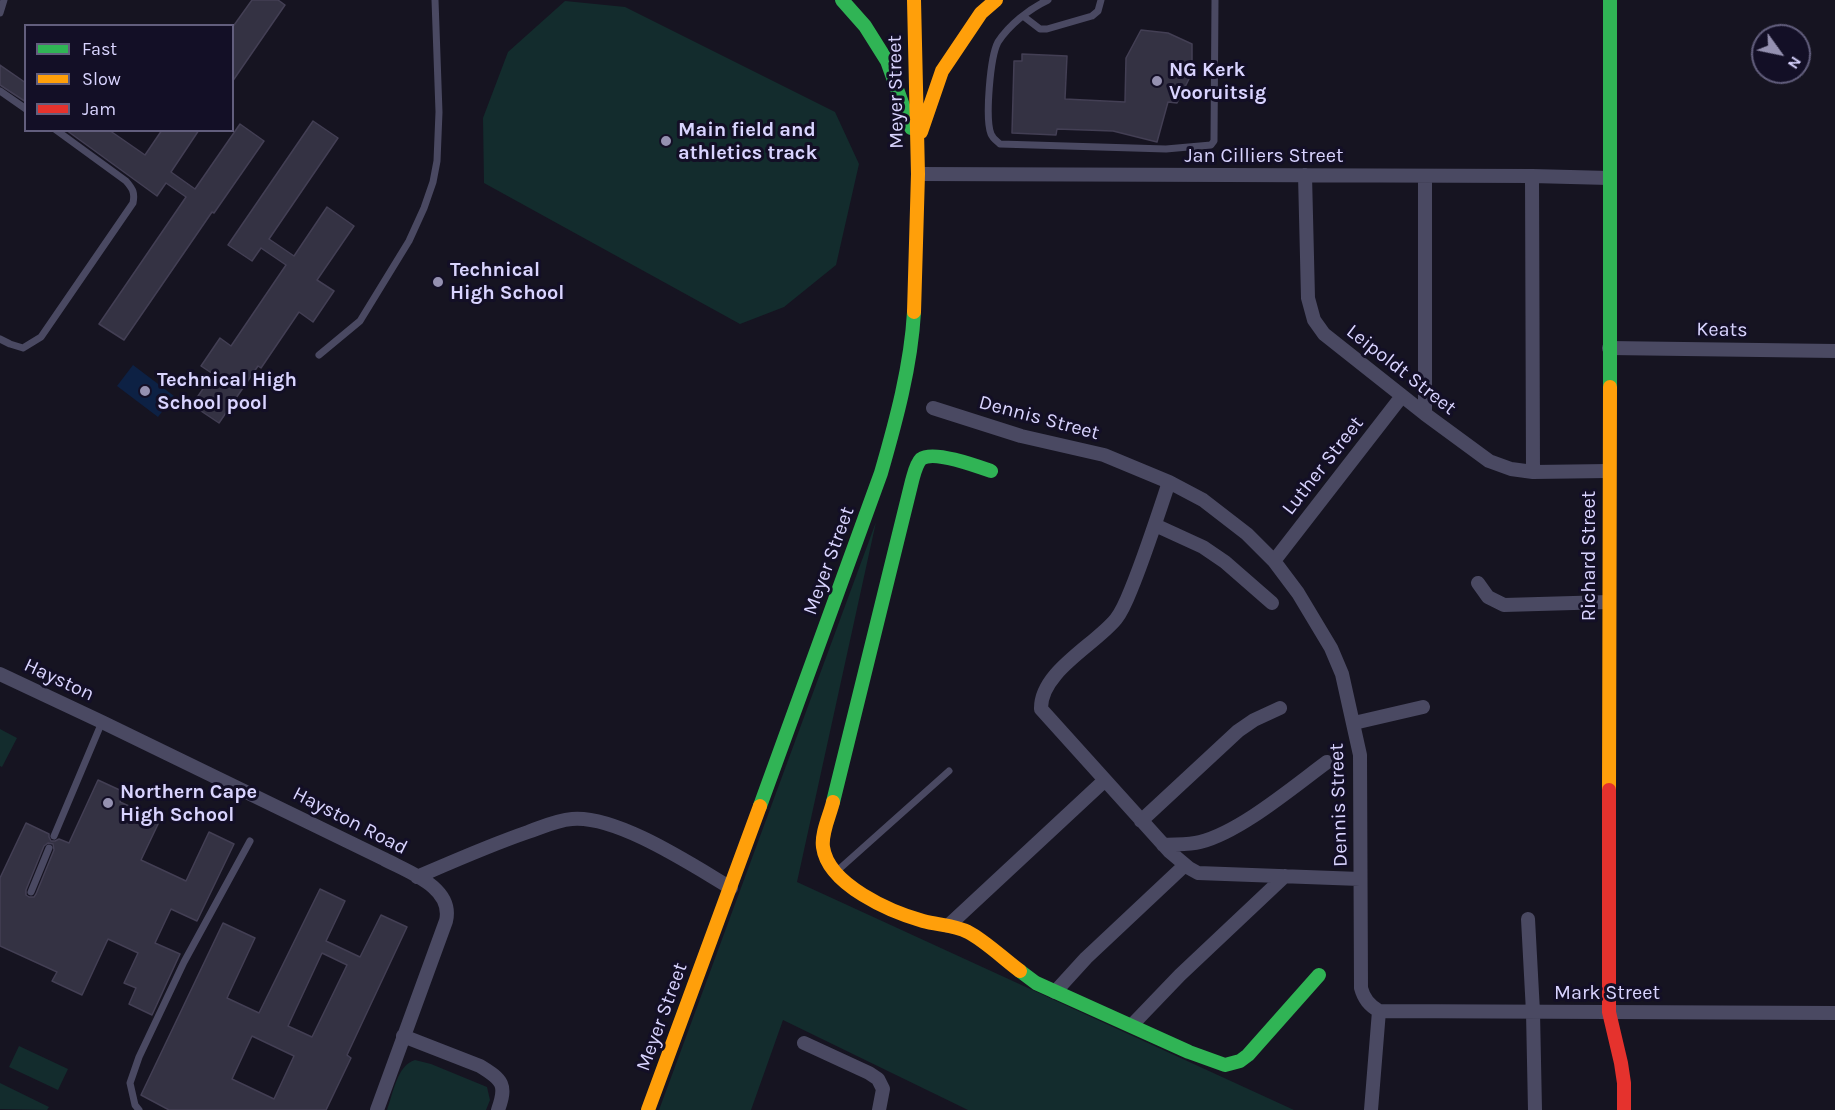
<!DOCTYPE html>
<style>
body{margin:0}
#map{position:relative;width:1835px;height:1110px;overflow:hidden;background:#161421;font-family:Karla,sans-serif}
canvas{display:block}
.legend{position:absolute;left:24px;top:24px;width:210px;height:108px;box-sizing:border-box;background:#130f26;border:2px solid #625e7d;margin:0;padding:8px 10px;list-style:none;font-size:18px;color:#d9d4ff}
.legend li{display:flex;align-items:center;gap:12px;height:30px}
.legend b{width:30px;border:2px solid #625e7d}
.north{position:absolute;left:1751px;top:24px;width:60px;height:60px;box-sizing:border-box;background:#130f26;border:2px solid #625e7d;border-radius:50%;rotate:123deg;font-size:16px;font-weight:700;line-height:24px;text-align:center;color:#d9d4ff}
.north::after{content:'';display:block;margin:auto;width:21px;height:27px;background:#9591b1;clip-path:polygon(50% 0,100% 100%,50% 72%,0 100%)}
</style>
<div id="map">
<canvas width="1835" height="1110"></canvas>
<ul class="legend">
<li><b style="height:8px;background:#30b455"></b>Fast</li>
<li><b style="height:8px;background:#ff9f0a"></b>Slow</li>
<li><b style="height:8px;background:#e5322d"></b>Jam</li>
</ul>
<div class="north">N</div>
</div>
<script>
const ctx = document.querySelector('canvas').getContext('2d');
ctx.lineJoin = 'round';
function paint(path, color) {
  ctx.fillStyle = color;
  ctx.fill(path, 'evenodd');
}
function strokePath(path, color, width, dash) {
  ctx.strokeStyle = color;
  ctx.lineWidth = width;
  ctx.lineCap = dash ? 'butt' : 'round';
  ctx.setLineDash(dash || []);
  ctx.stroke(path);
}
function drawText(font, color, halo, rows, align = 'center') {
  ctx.font = font + ' Karla,sans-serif';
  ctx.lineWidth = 6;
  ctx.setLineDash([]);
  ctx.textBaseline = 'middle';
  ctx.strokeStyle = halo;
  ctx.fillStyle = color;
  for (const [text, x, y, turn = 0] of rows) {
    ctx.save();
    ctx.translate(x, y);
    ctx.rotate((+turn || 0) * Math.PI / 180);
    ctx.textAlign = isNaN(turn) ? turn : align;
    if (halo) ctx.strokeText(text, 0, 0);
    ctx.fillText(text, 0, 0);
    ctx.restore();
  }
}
const green = new Path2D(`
 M565 1 625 7 835 112 859 164 836 265 784 307 740 324 484 183 483 118 508 52Z
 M876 522 797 882 1294 1110H968L783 1020 751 1110H659Z
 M0 729 17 738 2 767 0 766Z
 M19 1046 68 1069 58 1090 9 1067Z
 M415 1060 431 1064 487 1087 490 1100 486 1110H387C393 1094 397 1065 415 1060Z
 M0 1083 49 1107 47 1110 0 1109Z`);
const water = new Path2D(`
 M133 365 174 396 158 417 117 386Z`);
const building = new Path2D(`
 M252 0H278L285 5 232 82V28Z
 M1141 30 1168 33 1192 44V73L1177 103 1168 102 1157 142 1113 131 1057 129 1056 135 1012 133 1014 61H1022V54L1067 56 1065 99 1125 102 1126 58Z
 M0 65 26 83V102L0 85Z
 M313 121 338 138 269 239 294 256 327 207 354 226 317 280 334 291 313 322 299 312 261 368 258 366 219 423 192 405 213 374 201 366 220 338 231 346 286 265 261 248 252 261 228 245Z
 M240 124 264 141 214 213 212 212 124 340 99 324 186 197 166 183 157 196 66 130H109L145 155 162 130H199L171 172 195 189Z
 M98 780 124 792 120 802 160 820 141 860 186 881 209 832 234 844 197 921 171 909 155 943 180 954 152 1015 129 1004 136 988 124 983 138 953 108 939 82 995 52 981 57 972 0 946V878L26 823 49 834V837L51 841H55L59 839 69 843ZM48 843 53 844 54 850 36 894 34 897H29L26 895V890L44 846Z
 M320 889 345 901 326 941 360 957 381 915 407 927 347 1055 351 1058 326 1110H169L141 1095 223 923 255 938 227 998 259 1013ZM322 953 347 965 312 1037 288 1026ZM252 1036 294 1056 274 1099 232 1079Z`);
const lane = new Path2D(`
 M1048 0C1029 9 1009 25 998 42 990 57 985 119 991 134 993 139 997 141 1000 144L1166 149 1211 145 1214 141 1215 0
 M0 13 4 0
 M1023 16 1040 29H1047L1092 16 1098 11 1101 0
 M0 91 26 109
 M0 339 10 344 23 348 41 337 133 203C135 193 133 189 126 181L56 130
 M319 355 360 321 409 241 424 208 433 182 437 161 439 112 435 0
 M54 836 102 722
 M837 871 949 771
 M31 892 49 848
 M139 1110 135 1105 130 1083 139 1057 184 962 250 841`);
const street = new Path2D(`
 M918 174 1532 176 1609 178
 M1305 175 1308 298 1314 320 1324 334 1425 414 1489 461 1511 469 1533 472 1608 471
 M1532 176 1533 472
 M1609 348 1835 351
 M933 408 1021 436 1104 455 1169 482 1203 500 1247 534 1274 561 1298 593 1331 648 1342 674 1360 755 1361 988C1364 999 1369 1005 1379 1011
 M1425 414V177
 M1169 482C1158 515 1147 549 1134 582 1129 594 1124 609 1116 619 1095 645 1040 672 1041 709L1170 852 1189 868 1198 873 1360 879
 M1155 525 1203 547 1225 562 1272 603
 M1274 561 1402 396
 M1478 583 1488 597 1504 605 1608 602
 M0 674 102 722 384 859C408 872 454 887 446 921L377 1110
 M1354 723 1423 707
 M1141 821 1238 731 1254 720 1280 708
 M1163 845C1175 844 1189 845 1200 842 1240 832 1293 787 1327 762
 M417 877C454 861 490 845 528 832 542 827 557 820 572 819 617 815 692 865 731 888
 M1528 919 1533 1012 1535 1110
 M948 926 1105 780
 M1055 992 1086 958 1185 865
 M1379 1011 1835 1013
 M1132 1025 1180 975 1285 876
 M403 1036 480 1066C503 1080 507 1085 498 1110
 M804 1043 869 1073 878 1079 883 1089 879 1110
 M1371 1110 1379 1011`);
const fast = new Path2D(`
 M842 0 865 26 887 61 911 128
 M1610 387V0
 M833 802 912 481C914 474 916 464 921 459 933 450 977 466 991 471
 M760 806 881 473C896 421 911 366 914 312
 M1020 971 1036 983 1189 1052 1225 1065 1240 1061 1248 1055 1319 975`);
const slow = new Path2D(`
 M914 0 918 174 914 312
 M921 132 942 71 981 13 996 0
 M1609 790 1610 387
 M833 802C830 815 821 833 823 847 828 885 891 912 923 921 938 925 955 925 968 932 984 940 1005 960 1020 971
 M648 1110 760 806`);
const jam = new Path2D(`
 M1609 790V1012L1621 1063 1624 1083V1110`);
const markers = [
 [1157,81,6,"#9591b1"],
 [666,141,6,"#9591b1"],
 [438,282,6,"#9591b1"],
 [145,391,6,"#9591b1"],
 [108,803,6,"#9591b1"]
];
const poiNames = [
 ["NG Kerk",1169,70],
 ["Vooruitsig",1169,93],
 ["Main field and",678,130],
 ["athletics track",678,153],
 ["Technical",450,270],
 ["High School",450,293],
 ["Technical High",157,380],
 ["School pool",157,403],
 ["Northern Cape",120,792],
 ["High School",120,815]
];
const streetNames = [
 ["Meyer Street",896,92,-91],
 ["Jan Cilliers Street",1264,156],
 ["Keats",1722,330,1],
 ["Leipoldt Street",1401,370,38],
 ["Dennis Street",1039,418,15],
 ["Luther Street",1323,466,-52],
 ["Richard Street",1589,556,-90],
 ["Meyer Street",829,561,-70],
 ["Hayston",59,680,25],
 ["Dennis Street",1339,805,-92],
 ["Hayston Road",350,821,27],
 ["Mark Street",1607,993],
 ["Meyer Street",662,1017,-70]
];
paint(green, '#132c2d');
paint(water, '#0d2144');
paint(building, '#343243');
strokePath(building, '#433f54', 1.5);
strokePath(lane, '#4a4962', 7);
strokePath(street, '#4a4962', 14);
strokePath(fast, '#30b455', 14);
strokePath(slow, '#ff9f0a', 14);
strokePath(jam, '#e5322d', 14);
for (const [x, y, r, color] of markers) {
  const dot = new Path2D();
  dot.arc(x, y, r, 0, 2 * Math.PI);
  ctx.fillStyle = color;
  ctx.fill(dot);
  strokePath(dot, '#130f26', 2);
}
drawText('bold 20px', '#d9d4ff', '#130f26', poiNames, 'left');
drawText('20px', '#d9d4ff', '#130f26', streetNames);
</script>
